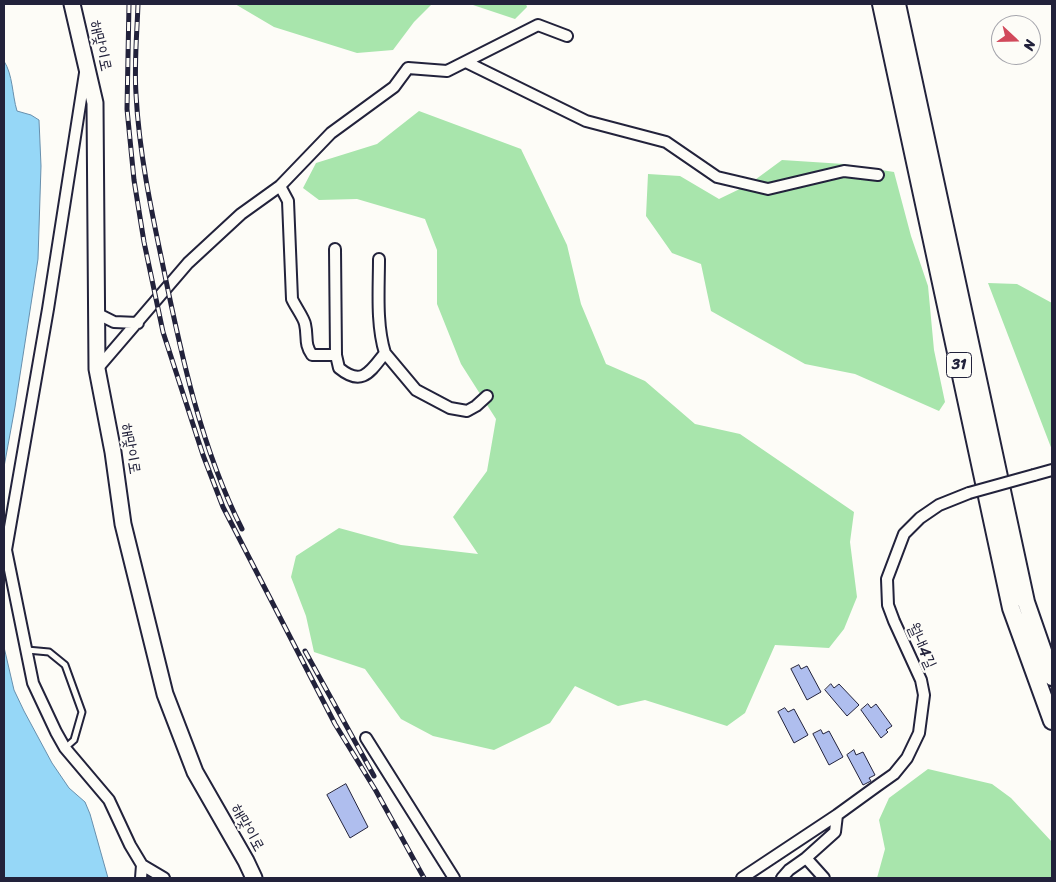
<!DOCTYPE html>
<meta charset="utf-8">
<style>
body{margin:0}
#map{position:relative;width:1056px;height:882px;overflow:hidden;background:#fdfcf7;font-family:Sriracha,sans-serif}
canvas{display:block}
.frame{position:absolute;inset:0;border:5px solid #22223b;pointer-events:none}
.north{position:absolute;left:991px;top:15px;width:50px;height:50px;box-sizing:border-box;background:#fdfcf7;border:1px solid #a5a5ac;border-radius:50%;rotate:111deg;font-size:14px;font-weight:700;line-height:20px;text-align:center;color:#22223b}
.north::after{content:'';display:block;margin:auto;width:18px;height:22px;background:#d1495b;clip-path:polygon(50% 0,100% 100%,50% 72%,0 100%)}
</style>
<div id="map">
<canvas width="1056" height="882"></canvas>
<div class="frame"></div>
<div class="north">N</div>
</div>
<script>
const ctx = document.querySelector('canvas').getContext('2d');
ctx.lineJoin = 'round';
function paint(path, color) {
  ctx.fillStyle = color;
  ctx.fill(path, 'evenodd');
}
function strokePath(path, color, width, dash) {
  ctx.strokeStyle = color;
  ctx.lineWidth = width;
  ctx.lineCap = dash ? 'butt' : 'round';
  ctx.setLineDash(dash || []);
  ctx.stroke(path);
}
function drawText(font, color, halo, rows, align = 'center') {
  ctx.font = font + ' Sriracha,"Poor Story",sans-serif';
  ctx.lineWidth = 4.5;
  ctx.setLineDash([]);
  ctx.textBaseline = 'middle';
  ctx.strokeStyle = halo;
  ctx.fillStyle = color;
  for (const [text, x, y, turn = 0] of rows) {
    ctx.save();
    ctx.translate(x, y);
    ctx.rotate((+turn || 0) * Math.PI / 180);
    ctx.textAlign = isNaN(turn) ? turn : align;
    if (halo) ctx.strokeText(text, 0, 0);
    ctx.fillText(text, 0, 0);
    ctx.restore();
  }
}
const green = new Path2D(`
 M235 4H432L414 22 393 50 357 53 274 27Z
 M470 4H526L527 7 515 19Z
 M419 111 521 149 567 245 581 304 606 364 645 381 695 424 740 434 854 512 850 542 857 597 844 629 829 648 775 645 745 713 727 726 645 700 618 706 575 686 550 723 494 750 433 736 401 719 365 669 314 652 306 616 291 577 296 556 339 528 401 545 478 554 453 517 487 471 496 419 461 364 437 304V250L425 219 357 199 319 200 303 188 316 163 377 144Z
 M782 160 844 164 894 172 911 236 928 286 934 350 945 402 939 411 855 374 805 364 711 311 701 264 672 253 646 216 648 174 680 176 719 199 748 185Z
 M988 283 1017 284 1052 303V450Z
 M928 769 992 784 1011 798 1052 842V878H877L885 849 879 820 889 798Z`);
const water = new Path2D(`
 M4 61C13 75 12 94 17 111L31 115 39 120 41 166 38 259 15 407 4 467Z
 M4 647 14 690 24 711 52 763 69 788 85 802 90 814 108 878H4Z`);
const building = new Path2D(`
 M799 665 801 669 807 666 821 692 807 700 791 669Z
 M831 684 834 688 839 684 859 705 847 716 825 690Z
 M868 704 871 708 876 704 892 726 886 730 888 732 881 738 861 710Z
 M785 708 788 712 794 709 808 735 794 743 778 712Z
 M821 730 823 734 829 731 843 757 829 765 813 734Z
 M854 750 856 755 863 752 875 775 869 778 871 781 863 785 847 755Z
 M346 784 368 827 350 838 327 795Z`);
const service = new Path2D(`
 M27 650 49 652 65 665 82 712 74 740 65 748`);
const minor = new Path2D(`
 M466 62 586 121 666 142 717 177 768 189 844 171 878 175
 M85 73 48 309 6 550 33 683 56 732 65 748 109 800 130 845 142 865 141 878
 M280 186 288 201 292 299C295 306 304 318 305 324 308 337 304 344 312 355H336L335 249
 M96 313 114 322 138 323
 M385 353 416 390 450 408 467 411 476 406 487 396
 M336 355 339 368C362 387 370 372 385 353 376 324 379 289 379 259
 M97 369 188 263 241 214 280 186 331 133 394 87 408 68 447 71 538 25 567 36
 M1034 475 1052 470
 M366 738 454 878
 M806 858 824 878
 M142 865 164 878
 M742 878 837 815 877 786 894 774 907 758 919 733 924 695 921 680 894 621 888 605 887 579 904 534 920 518 939 505 969 493
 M782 878 789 870 806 858 835 832 837 815`);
const primary = new Path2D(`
 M72 4 95 103 97 369 113 452 123 524 165 694 195 772 246 861 254 878`);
const trunk = new Path2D(`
 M881 4 1011 608 1052 721
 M897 4 1026 602 1052 677`);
const rail = new Path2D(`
 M129 4 127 109 134 180 144 242 163 332 203 455 223 507 335 724 376 791 424 878
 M138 4C137 34 134 64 136 94 139 152 151 209 163 266 181 354 201 448 242 529
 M305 651 374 776`);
const minorBridge = new Path2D(`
 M969 493 1034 475`);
const shields = [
 [959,365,25]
];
const shieldNames = [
 ["31",959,365]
];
const streetNames = [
 ["해맞이로",100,46,77],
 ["해맞이로",130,449,80],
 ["월내4길",921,646,66],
 ["해맞이로",247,828,61]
];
paint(green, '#a8e5ac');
paint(water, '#96d7f7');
strokePath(water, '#688fac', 1);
paint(building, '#afbeee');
strokePath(building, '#22223b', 1);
strokePath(service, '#22223b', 9);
strokePath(minor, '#22223b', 14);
strokePath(primary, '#22223b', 19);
strokePath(trunk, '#22223b', 20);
strokePath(service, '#fdfcf7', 5);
strokePath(minor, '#fdfcf7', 10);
strokePath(primary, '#fdfcf7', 15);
strokePath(trunk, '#fdfcf7', 16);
strokePath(rail, '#22223b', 5);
strokePath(rail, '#fdfcf7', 3, [9]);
strokePath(minorBridge, '#22223b', 14, []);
strokePath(minorBridge, '#fdfcf7', 10);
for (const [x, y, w] of shields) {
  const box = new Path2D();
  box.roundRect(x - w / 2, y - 12.5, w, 25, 4);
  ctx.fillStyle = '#fdfcf7';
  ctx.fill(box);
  strokePath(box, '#22223b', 1);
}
drawText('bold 15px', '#22223b', null, shieldNames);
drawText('16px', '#22223b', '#fdfcf7', streetNames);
</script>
